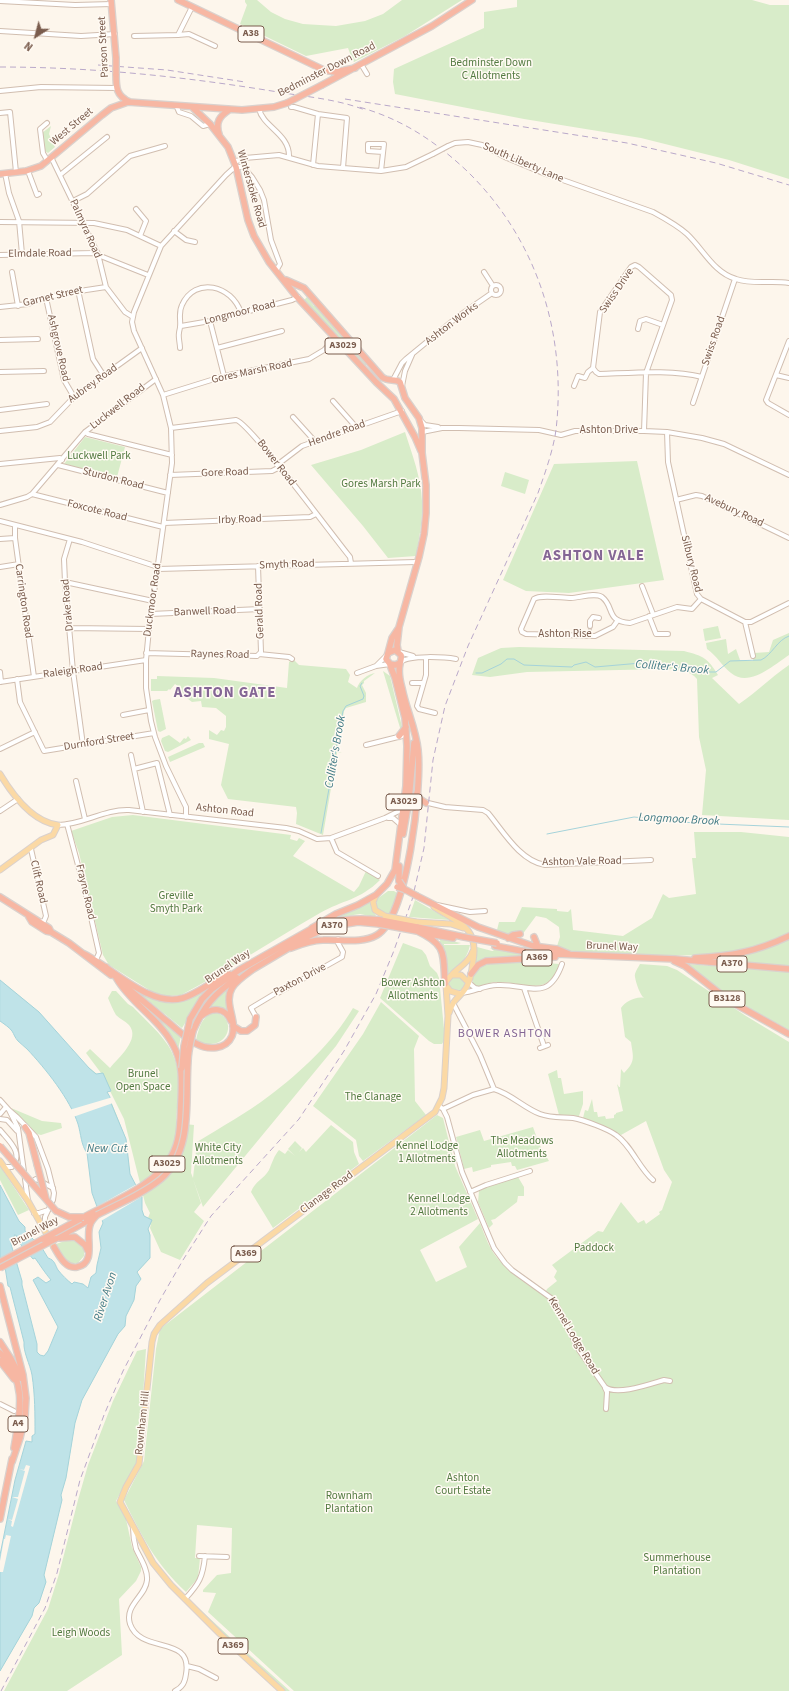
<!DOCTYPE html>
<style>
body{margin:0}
#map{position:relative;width:789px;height:1691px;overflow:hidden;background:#fdf6ec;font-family:"Source Sans 3",sans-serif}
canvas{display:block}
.north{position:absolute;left:16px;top:16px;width:40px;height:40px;-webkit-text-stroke:3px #fffaf3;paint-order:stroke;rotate:216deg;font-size:11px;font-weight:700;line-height:16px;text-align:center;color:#7a5c4d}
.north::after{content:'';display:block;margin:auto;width:14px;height:18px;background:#7a5c4d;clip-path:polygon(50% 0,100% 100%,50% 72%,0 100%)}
</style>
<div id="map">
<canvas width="789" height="1691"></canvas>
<div class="north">N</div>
</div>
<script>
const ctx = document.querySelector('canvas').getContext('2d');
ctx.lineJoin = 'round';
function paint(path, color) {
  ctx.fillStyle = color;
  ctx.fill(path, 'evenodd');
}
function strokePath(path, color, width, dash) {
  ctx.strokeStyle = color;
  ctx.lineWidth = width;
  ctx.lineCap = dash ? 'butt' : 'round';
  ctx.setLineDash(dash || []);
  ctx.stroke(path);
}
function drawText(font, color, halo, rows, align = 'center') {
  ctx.font = font + ' "Source Sans 3",sans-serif';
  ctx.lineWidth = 3;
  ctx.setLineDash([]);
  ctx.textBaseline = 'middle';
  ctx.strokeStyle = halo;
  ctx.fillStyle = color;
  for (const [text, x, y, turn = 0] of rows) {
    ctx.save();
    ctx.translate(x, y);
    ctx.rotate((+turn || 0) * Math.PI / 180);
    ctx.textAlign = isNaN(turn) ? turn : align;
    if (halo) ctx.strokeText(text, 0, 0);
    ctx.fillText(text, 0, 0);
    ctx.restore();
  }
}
const green = new Path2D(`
 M245 0H257L271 12 285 19 303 24 336 26 365 21 383 14 402 0H462L405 36 354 62 352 59 348 48 306 56 240 24 247 5 245 2Z
 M517 0H752L770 5H789V179L729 160 641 138 524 119 395 94 393 82 394 69 484 28V12L517 7Z
 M51 126 49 134 55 147 48 153 45 151 42 133Z
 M307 297 314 306H315L367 364 364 367 304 300Z
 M405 432C412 454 421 477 422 501 423 520 419 538 416 556L388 558 363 526 311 465 361 450Z
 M85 437 125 447 117 477 64 464Z
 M637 461 664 580 569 593 526 591 503 580 554 464Z
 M505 472 529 480 525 494 501 486Z
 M718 626 721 638 705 641 703 629Z
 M789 633V655C774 665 749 688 731 673 722 666 717 656 707 649L706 643 726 639 728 654 736 649 740 660 753 661 754 653 769 652 773 640Z
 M519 647 684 651C703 656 708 658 718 675L712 678 739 704C757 692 771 677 789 665V820L702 815 706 770 699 737 697 679C690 670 677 670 666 669L527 672 490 677 472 675 478 658 501 648Z
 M293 659 299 665 346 669 350 675 348 682 357 688C359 681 368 674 375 673L364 681V683L362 685 366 693V702L346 708 344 711 337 752H342L337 753 323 835 296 824 297 813 296 807 228 799 221 785 229 744 209 739V730L217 735 221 730 224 731 226 727V716L216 708 202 707 201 701 192 702 179 692 182 689 175 684 170 690 169 689 167 691H151V679H157V676L214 678 287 688 289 662Z
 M383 671 390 676 402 727 401 731Z
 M160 699 166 729 160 732 158 731 152 701 154 700Z
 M169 735 180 743 184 738 186 739 188 736 191 740 168 752 165 751 161 741 162 738Z
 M199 743H203L205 747 170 762 168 757Z
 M133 815 291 835 290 839 297 841 299 838 305 841 293 856 354 892 359 886 366 871 380 880C360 900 343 900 320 913 273 940 228 970 181 995L169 996 154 993 109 965 103 955 79 853 71 831 112 817Z
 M694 832H741L789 837V933L771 942 748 950 715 955 637 956 571 954 557 946 560 937 559 927 546 918 536 916 519 939 497 930 499 922H515L522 907 557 909V911L568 912 571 909 573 930 623 936 652 918 663 894 669 898 696 894 692 858H696Z
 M388 891H394L397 893 391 914 379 911 376 904 377 899Z
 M371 899C370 906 371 910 376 915L375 917 360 914 333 918Z
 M415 900 448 919 449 920 409 917Z
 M789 937V966L705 959 719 958Z
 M441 939 461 943 457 944H444V945H470C467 960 459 965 447 974H446L444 951 439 942Z
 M403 943 422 950 426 955 430 966 437 973 439 978 445 1039 442 1044H434L429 1041 380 998Z
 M477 947 492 951H494L490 948 535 956 475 965Z
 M522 961 559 964C549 998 525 982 499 982 491 982 485 984 478 987L473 984C470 958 506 962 522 961Z
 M640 964 667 966 677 970 746 1016 789 1042V1691H294L208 1612 216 1593 203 1592V1590L217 1575 231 1573 232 1528 197 1525 195 1558H200L198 1578 186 1592C156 1564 142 1537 124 1500L144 1461 156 1349 160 1329 437 1115 443 1118 455 1166 478 1219 420 1250 436 1282 467 1267 459 1247 480 1223C485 1236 490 1251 500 1261 513 1277 533 1287 549 1299L552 1296 546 1291 547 1289 557 1281 554 1277 557 1271 552 1265 598 1231 603 1232 621 1202 638 1223 644 1220 646 1224 660 1214 659 1212 662 1210 672 1182 664 1170 646 1121 621 1135 585 1120 583 1118 585 1110 588 1111 592 1099 594 1112H597L598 1117 605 1116 606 1119 614 1118V1115L616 1114V1113L623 1111 617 1084 619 1087H620L621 1069 624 1073C636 1061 633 1057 631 1042L625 1037 621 1008C625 1002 636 996 644 998 640 995 636 983 635 977 634 973 638 968 640 964Z
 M687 964 789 972V1030L726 995Z
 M449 984a8 8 0 1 1 16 0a8 8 0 1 1-16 0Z
 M0 980 39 1012 83 1063 97 1074 101 1073 86 1053 90 1049 110 1068C118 1058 141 1039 129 1025 125 1021 120 1019 116 1015 113 1010 110 1003 108 998L112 991H116L128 1004 133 1007C145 1020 167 1038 173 1055 182 1075 177 1102 176 1123L194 1125 191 1173 193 1178 197 1142C221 1127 247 1113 269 1096 301 1072 333 1042 353 1008L359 1011 336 1046 203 1207 193 1179 201 1203 194 1212 204 1221 180 1260 161 1252 150 1228 151 1224 148 1228 150 1235V1258L137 1272 141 1279 136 1286 134 1300 126 1316 125 1326 118 1334 82 1400 75 1423 66 1478 61 1495 62 1500 44 1575 46 1582 39 1603 34 1608 32 1616 0 1671V1653L11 1600 145 1222 101 1082ZM107 1091H110L124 1119 145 1203 150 1213 148 1218 144 1216 142 1210V1197L130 1174 126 1139Z
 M230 986 227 995 229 1014 216 1007 207 1009 212 999Z
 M206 989 182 1028 139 993C145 994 150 998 156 1000 175 1006 190 998 206 989Z
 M134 998 181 1036 178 1050 167 1032Z
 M381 1002 419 1036 414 1049 415 1101 426 1115 363 1161 359 1156 356 1140 313 1106 363 1034Z
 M213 1012C235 1015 232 1043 211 1044 206 1045 200 1042 196 1040 199 1028 201 1018 213 1012Z
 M557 1070 558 1078H561L564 1094 583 1091V1104L579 1116 559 1115 548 1074Z
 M11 1108 42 1121 61 1123 62 1128 41 1135 37 1134Z
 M331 1125 353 1142 354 1152 359 1164 273 1228 251 1192C255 1181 264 1179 269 1170 272 1163 274 1156 279 1150L285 1154 288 1150 295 1156 288 1149 295 1141 302 1148 299 1152 303 1148 306 1152Z
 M533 1127 539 1144 549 1161 517 1170 515 1166H512L511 1162 491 1165V1167L473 1172 472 1167 464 1169 456 1137 480 1130 484 1141Z
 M0 1166 29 1210 18 1215 0 1180Z
 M518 1177 524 1187V1196H518L517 1202 495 1219 491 1220 493 1224 489 1228 478 1202 479 1191 495 1183Z
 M68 1240 77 1241 84 1249V1256L78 1263C66 1266 61 1253 56 1244Z
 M146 1349 140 1443 137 1463 116 1501 126 1519 132 1547 141 1567V1571L136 1581 119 1599 122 1655 67 1691H4L48 1609 59 1574 78 1500 88 1465 113 1401 137 1351Z
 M190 1600 233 1640 290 1691H285L206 1617Z`);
const water = new Path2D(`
 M0 980 39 1012 89 1068 96 1074 103 1073 111 1091 107 1092 110 1097 111 1103 126 1139 130 1174 142 1197V1210L144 1216 152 1220 148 1229 150 1235V1258L137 1272 141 1279 136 1286 134 1300 126 1316 125 1326 118 1334 82 1400 75 1423 66 1478 61 1495 62 1500 44 1575 46 1582 39 1603 34 1608 32 1616 0 1671V1555L15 1480 26 1441 32 1442V1436L35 1434C35 1414 35 1395 32 1375 30 1364 23 1352 24 1342L10 1287 8 1286 5 1267 0 1257V1185L19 1221 25 1227V1231L42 1248 48 1258C55 1260 55 1265 58 1270 62 1275 67 1280 72 1284L74 1282 83 1284 88 1288 91 1277 96 1273 97 1265 101 1248 99 1232 103 1223 92 1193 87 1153C81 1145 81 1134 78 1124 70 1099 45 1068 27 1049 24 1046 21 1044 18 1041 15 1038 14 1034 12 1031 9 1027 4 1024 0 1021ZM15 1235 17 1236 15 1238 33 1259 35 1258C40 1265 45 1273 51 1280L46 1283 38 1277 33 1280 58 1327 48 1351 44 1356 40 1355 37 1352V1344L22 1285V1281L11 1244Z`);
const pier = new Path2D(`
 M113 1097V1103L73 1117 69 1110Z
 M137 1184 143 1196 101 1221 96 1207Z
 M26 1465 30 1466 13 1527 11 1526 12 1521 8 1519 12 1520 18 1499 12 1497H18L25 1471 19 1469 24 1470Z
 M6 1535 11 1536 3 1572H0V1561L4 1539H5Z`);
const stream = new Path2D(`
 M476 673H482L501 664 507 659H514L524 665 572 667 574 665 586 662 595 667 641 663 698 669 703 672H716L730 661 761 660C772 655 777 640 789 636
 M321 833 343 711 346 706 363 699 364 696 360 686 362 683
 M547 834 634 817 694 823 789 827`);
const minorTunnel = new Path2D(`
 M590 631V626`);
const minor = new Path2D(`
 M0 1 75 5 112 4
 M0 31 81 36 115 34
 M178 35 189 34 215 46
 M134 36 178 35 192 7
 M361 64 367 74
 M0 91 41 87 117 88
 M176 105 179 112 191 116 203 126 210 124
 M291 107H294L318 114 347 118 343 168
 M259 109C263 127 290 134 289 157
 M0 113 10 112 16 172
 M47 123 40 129 43 153 47 160
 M448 146 455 143 468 142 482 145 507 158 543 173 653 212C664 218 677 225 687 234 703 249 714 273 736 279 754 285 771 280 789 283
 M51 157 98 254 106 287 125 312 133 317
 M234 162 245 158 279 155 318 166 381 171 406 167 433 154
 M313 165 318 114
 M236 167H243L252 177 260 190 264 200 271 240 280 264 276 271
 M28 171 37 195 39 194
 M381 171 384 144H368V151L383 152
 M5 173 9 193 19 221 22 254
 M60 175 107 137
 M73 201 87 194 130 156 165 146
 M136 209 146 221 140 236
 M0 222 94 223 127 230 161 246
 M174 231 186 240 195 242
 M0 255 93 253 148 275
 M12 272 18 306
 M484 272 493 286
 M491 290a5 5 0 1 1 10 0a5 5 0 1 1-10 0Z
 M78 290 93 359 104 376
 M46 298 64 380 74 397
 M0 307 28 304 60 294 106 287
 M210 321 224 376
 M181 326 210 321 292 300 298 297
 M638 329 640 321 646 319 663 325
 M0 340 38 339
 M789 341 766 400 768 403 789 415
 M180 348C180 343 178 337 179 333 179 331 180 329 180 327 181 319 178 313 182 305 195 276 232 285 241 313
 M217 348 282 331
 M0 372 44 371
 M776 375 789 378
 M393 380 402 363 406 359 456 318 492 293
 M402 386 405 371 412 355
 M574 386 578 376 585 378 588 372 593 368
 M163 395 224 376 309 359 324 350 335 338
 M333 401 356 427
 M693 403 735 279
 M0 410 47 404
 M293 417 312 438 313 442
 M421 421 425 425 438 427
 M171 428 236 420C249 422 335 539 350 557L351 563
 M0 431 37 427 50 422 74 397 142 348
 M644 431 646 373 672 300 671 295 639 267 635 265 631 267 600 312 593 368 596 372 599 374C630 373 672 369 702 377
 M85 432 88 434 172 455
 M422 432 442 428H459L539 430 561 435 575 431H644L667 432 702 438 724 444 789 475
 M667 432 668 462 695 585 697 594 701 599 745 622H751L789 603
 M0 464 60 458 62 460
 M58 465 168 493
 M277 465 302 446 402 411
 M170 475 272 471 280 467
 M32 494 163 527
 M676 500 696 495 702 496 789 538
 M0 505 27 497 32 494 85 432 156 379
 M0 521 82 542 158 567
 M164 523 310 517 316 514
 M15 525V538L34 677
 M0 539 15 538
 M70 539 64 559 65 582 73 671 83 745
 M258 566 261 652 259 654
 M0 567 19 564
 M158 569 416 562
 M65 582 153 601
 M642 586 653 614
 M151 614 260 609
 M649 616 656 634H668
 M618 620 613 627 595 636 526 634 522 632 521 629 534 599C541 594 561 598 571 598 579 598 595 592 602 597 615 607 605 621 630 623L677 607 692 609 701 599
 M745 622 753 656
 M590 626V621L593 617 599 618
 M70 628 149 629
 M399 652 413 656
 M146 653 257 656 259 654 289 657 292 659
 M426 658V675L417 706 419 709 435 713
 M401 662C409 655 445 657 456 659
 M376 666 387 655
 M0 672 1 682
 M357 673 376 666 390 664
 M17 679 20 702 44 751 154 733
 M0 682 146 660
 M412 683H423
 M123 715 149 710
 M366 745 402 736
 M0 749 35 732
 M131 755 143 812
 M134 769 157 763 170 815
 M76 781 85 819
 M407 798 445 807 483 810 488 813C503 831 520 861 545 865L651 860
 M0 811 18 799
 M186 817V807L166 766 155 737 151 721 146 688V660L149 629 172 463 171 428 163 395 134 331 132 322 134 312 161 246 226 175 236 166
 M388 818H393L401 825
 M67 824 86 895 99 953 96 960
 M58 825C82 825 104 809 129 810L286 828 299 831 317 839 331 838 385 818 403 809
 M331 838 337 852 378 876
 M31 849 46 916 44 921 40 922
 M437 905 470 912 485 911
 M468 982 475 988 480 989
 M524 988 544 1046
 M461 993C474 992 485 985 497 985 527 983 548 1004 562 964
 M453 1003 480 1055 494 1089C511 1094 524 1108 540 1114 551 1118 562 1117 573 1118 584 1120 608 1129 616 1135 631 1145 639 1168 653 1180
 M256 1017 251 1008 276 993H278L342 957 343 952 338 943V939
 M540 1048 548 1045
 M0 1100 9 1110 18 1128 28 1201
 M439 1106 443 1109 447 1117 462 1172 494 1248 505 1263 512 1270 551 1298 557 1306 579 1350 605 1387C617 1396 650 1384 664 1380L670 1381
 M443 1109 473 1095 494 1089
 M9 1110 17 1117 36 1137 48 1169 54 1193 53 1200 45 1217V1229
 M0 1114 6 1107
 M0 1119 7 1120 17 1131
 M0 1130C9 1141 24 1153 12 1167H5
 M30 1183 36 1179 53 1188
 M470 1192 486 1185 530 1171
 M34 1213H39L48 1210
 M605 1388 607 1392 606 1409
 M0 1404 14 1411
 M133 1528C133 1535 134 1542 136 1549 140 1558 148 1569 147 1580 146 1596 124 1605 130 1624 141 1655 193 1634 186 1674 185 1682 183 1687 175 1691
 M199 1556 227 1557
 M185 1599C199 1584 203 1577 205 1556
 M187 1666 199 1669 216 1678`);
const major = new Path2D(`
 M0 774C12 794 33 822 58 825L53 835 41 840 0 870
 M376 895 373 902 375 910 385 916
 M434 907C459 923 479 927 473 961 472 970 471 980 466 988 459 999 454 997 449 1013
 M416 922 451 924 463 928
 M452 975H461L468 982
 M460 994 450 991 445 984C451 970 468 966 473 951
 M0 1161 28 1201 54 1247
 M282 1691 220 1634 171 1585 153 1563 120 1502 126 1487 139 1464 152 1342 154 1334 160 1325 207 1283 435 1112 442 1098 444 1088 448 1016 446 985`);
const highway = new Path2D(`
 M111 0 116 58
 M178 0 324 70 335 72 355 68
 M116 74C116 87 116 96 130 102
 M322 85 432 26 472 0
 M192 107 210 124 228 147 236 167 248 220 254 236 269 262 296 296 376 382 394 399 415 437 421 451
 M219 134C215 122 220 116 229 110
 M0 174 26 171 41 166 102 115 111 108 128 102 242 110 274 107 287 103
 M286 280 304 288 382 377C388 382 394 378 400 382L405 398 419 418 422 428V453L426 485V513L424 534 419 557 399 627 397 645 398 651
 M388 653 392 638 398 629
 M399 736 406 727
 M417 793 420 799 426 803
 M403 834 409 800 414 743
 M399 866V881
 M417 896 478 927 533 946 557 949 569 954
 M0 897 49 928 51 932
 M29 917 32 922 46 931 51 932 69 943 111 975
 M325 924C344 918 361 918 380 920
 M417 927 464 937
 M312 928 336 914 358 905 376 895 387 884 395 870 406 786 407 746 405 718 395 678 390 665
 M417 931C447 945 443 953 445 984
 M424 933 453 938
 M534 937 538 947
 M508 938 513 935 520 934
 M495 946 533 953 675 959 789 969
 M291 948C301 944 312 940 323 940 339 939 362 944 377 935 408 917 422 785 418 750 416 729 406 709 402 688 400 681 398 672 400 664 400 661 402 659 401 655L395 650 388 653 386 659 390 664 395 665 400 663
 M82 953C111 966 149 1008 183 998 199 993 213 980 229 974
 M695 958C732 956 755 952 789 936
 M674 961 685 966 728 1000 789 1034
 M106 967C123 986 144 1001 163 1018 174 1026 184 1038 197 1044 208 1050 226 1050 232 1036 238 1021 223 1003 232 988 236 981 245 975 252 970
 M250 971 309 936 328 927 358 922 379 924
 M471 974 478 965 486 961 555 957
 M201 1016C212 1007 225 1007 231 1021
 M190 1019 202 999 212 989 239 970 315 927
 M233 1026 241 1031H247L255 1025 256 1017
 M193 1031C204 1006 214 994 237 978
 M25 1127 29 1133 37 1164
 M84 1217C112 1202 157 1185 172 1155 181 1139 180 1119 181 1102 182 1080 183 1062 172 1043 158 1018 131 1003 117 979
 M60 1238 75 1237 85 1245 88 1251
 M55 1239 94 1217
 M54 1247C59 1255 65 1269 77 1267 97 1263 85 1238 90 1225 91 1221 94 1218 97 1215
 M0 1262 43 1239
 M0 1286 23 1375 26 1398 25 1416 20 1438 12 1462
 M0 1342 11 1359 21 1378
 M0 1353C28 1383 20 1412 14 1448
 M0 1361 14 1379
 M0 1519 12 1459`);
const rail = new Path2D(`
 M98 65 167 70 245 82
 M0 67C93 67 187 77 278 92 307 97 337 99 365 110
 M345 99 627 143 716 163 789 185
 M1 1691 45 1608 57 1573 80 1480 104 1415 123 1371 160 1300 183 1260 211 1216 299 1119 344 1051 376 994 393 953 412 900 424 848 433 760 445 706 468 646 538 493C545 473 553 451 556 430 567 334 537 239 467 171 435 141 402 119 359 107`);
const minorBridge = new Path2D(`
 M433 154 448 146`);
const majorBridge = new Path2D(`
 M385 916 416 922`);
const highwayBridge = new Path2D(`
 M116 58V74
 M287 103 322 85
 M399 881 405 890
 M397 887 406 890 417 896
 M380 920 417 927
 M379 924 417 931
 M464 937 497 943
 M182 1068 184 1046 190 1019
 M0 1146 56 1211 69 1217H84
 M37 1164 46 1199
 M97 1215C118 1204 143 1194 161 1179 194 1150 185 1100 188 1061 188 1051 191 1041 193 1031
 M43 1239 80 1219
 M0 1268 55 1239`);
const shields = [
 [251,34,26],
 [343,346,36],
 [404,802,36],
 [332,926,30],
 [537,958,30],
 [732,964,30],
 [727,999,36],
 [167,1164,36],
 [246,1254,30],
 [18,1424,20],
 [233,1646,30]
];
const shieldNames = [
 ["A38",251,34],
 ["A3029",343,346],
 ["A3029",404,802],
 ["A370",332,926],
 ["A369",537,958],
 ["A370",732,964],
 ["B3128",727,999],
 ["A3029",167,1164],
 ["A369",246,1254],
 ["A4",18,1424],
 ["A369",233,1646]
];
const streetNames = [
 ["Parson Street",104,47,-93],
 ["Bedminster Down Road",327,70,-27],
 ["West Street",72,127,-40],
 ["South Liberty Lane",523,163,23],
 ["Winterstoke Road",251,189,74],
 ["Palmyra Road",85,229,66],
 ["Elmdale Road",40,254,-1],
 ["Swiss Drive",617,291,-56],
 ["Garnet Street",53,297,-13],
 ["Longmoor Road",240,313,-14],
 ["Ashton Works",452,324,-37],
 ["Swiss Road",714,341,-71],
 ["Ashgrove Road",58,348,77],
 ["Gores Marsh Road",252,372,-12],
 ["Aubrey Road",93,384,-36],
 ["Luckwell Road",118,407,-38],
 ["Ashton Drive",609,431],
 ["Hendre Road",337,434,-20],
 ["Bower Road",276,463,52],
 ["Gore Road",225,473,-2],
 ["Sturdon Road",113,479,14],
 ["Foxcote Road",97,511,14],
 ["Avebury Road",734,511,25],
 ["Irby Road",240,520,-2],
 ["Silbury Road",691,564,76],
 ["Smyth Road",287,565,-2],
 ["Duckmoor Road",153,600,-82],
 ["Carrington Road",23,601,82],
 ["Drake Road",68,605,-95],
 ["Gerald Road",260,611,-92],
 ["Banwell Road",205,612,-2],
 ["Ashton Rise",565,635],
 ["Raynes Road",220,655,1],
 ["Raleigh Road",73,671,-8],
 ["Durnford Street",99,742,-9],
 ["Ashton Road",225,811,6],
 ["Ashton Vale Road",582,862,-1],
 ["Clift Road",38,882,77],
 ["Frayne Road",85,892,77],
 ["Brunel Way",612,947,2],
 ["Brunel Way",228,967,-34],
 ["Paxton Drive",300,980,-28],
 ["Clanage Road",327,1193,-37],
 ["Brunel Way",35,1232,-28],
 ["Kennel Lodge Road",573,1336,59],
 ["Rownham Hill",143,1423,-84]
];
const parkNames = [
 ["Bedminster Down",491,64],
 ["C Allotments",491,77],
 ["Luckwell Park",99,457],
 ["Gores Marsh Park",381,485],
 ["Greville",176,897],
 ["Smyth Park",176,910],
 ["Bower Ashton",413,984],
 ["Allotments",413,997],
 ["Brunel",143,1075],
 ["Open Space",143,1088],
 ["The Clanage",373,1098],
 ["The Meadows",522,1142],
 ["Allotments",522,1155],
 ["Kennel Lodge",427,1147],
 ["1 Allotments",427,1160],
 ["White City",218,1149],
 ["Allotments",218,1162],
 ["Kennel Lodge",439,1200],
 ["2 Allotments",439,1213],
 ["Paddock",594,1249],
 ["Ashton",463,1479],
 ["Court Estate",463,1492],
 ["Rownham",349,1497],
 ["Plantation",349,1510],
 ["Summerhouse",677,1559],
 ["Plantation",677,1572],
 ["Leigh Woods",81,1634]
];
const waterNames = [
 ["Colliter's Brook",672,668,5],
 ["Colliter's Brook",336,752,-80],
 ["Longmoor Brook",679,820,3],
 ["New Cut",107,1149],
 ["River Avon",106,1297,-72]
];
const neighbourhoodNames = [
 ["BOWER ASHTON",505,1034]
];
const districtNames = [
 ["ASHTON VALE",594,557],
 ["ASHTON GATE",225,694]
];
paint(green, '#d8ecc9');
paint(water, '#bfe3e8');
strokePath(water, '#a5d3da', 1);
paint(pier, '#fdf6ec');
strokePath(stream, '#a5d3da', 1);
strokePath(minorTunnel, '#dcd0c4', 4, [4, 2]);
strokePath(minor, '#d1beb0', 6);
strokePath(major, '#dad1cd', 7);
strokePath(highway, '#dad1cd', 8);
strokePath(minor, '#fff', 4);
strokePath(major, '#fbd9a5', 5);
strokePath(highway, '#f7b7a3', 5.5);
strokePath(rail, '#b9a8c9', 1, [6, 4]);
strokePath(minorBridge, '#d1beb0', 6, []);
strokePath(majorBridge, '#dad1cd', 7, []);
strokePath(highwayBridge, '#dad1cd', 8, []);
strokePath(minorBridge, '#fff', 4);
strokePath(majorBridge, '#fbd9a5', 5);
strokePath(highwayBridge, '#f7b7a3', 5.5);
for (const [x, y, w] of shields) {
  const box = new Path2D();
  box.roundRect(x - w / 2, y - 8, w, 16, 3);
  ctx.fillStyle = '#fffaf3';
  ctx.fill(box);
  strokePath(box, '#7a5c4d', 1);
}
drawText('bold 10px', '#7a5c4d', null, shieldNames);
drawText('11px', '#7a5c4d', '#fffaf3', streetNames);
drawText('11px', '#537a41', '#fffaf3', parkNames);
drawText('italic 12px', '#437c86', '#fffaf3', waterNames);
ctx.letterSpacing = '1px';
drawText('12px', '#846695', '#fffaf3', neighbourhoodNames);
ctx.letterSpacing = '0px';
ctx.letterSpacing = '1px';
drawText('bold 15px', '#846695', '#fffaf3', districtNames);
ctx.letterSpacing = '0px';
</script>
